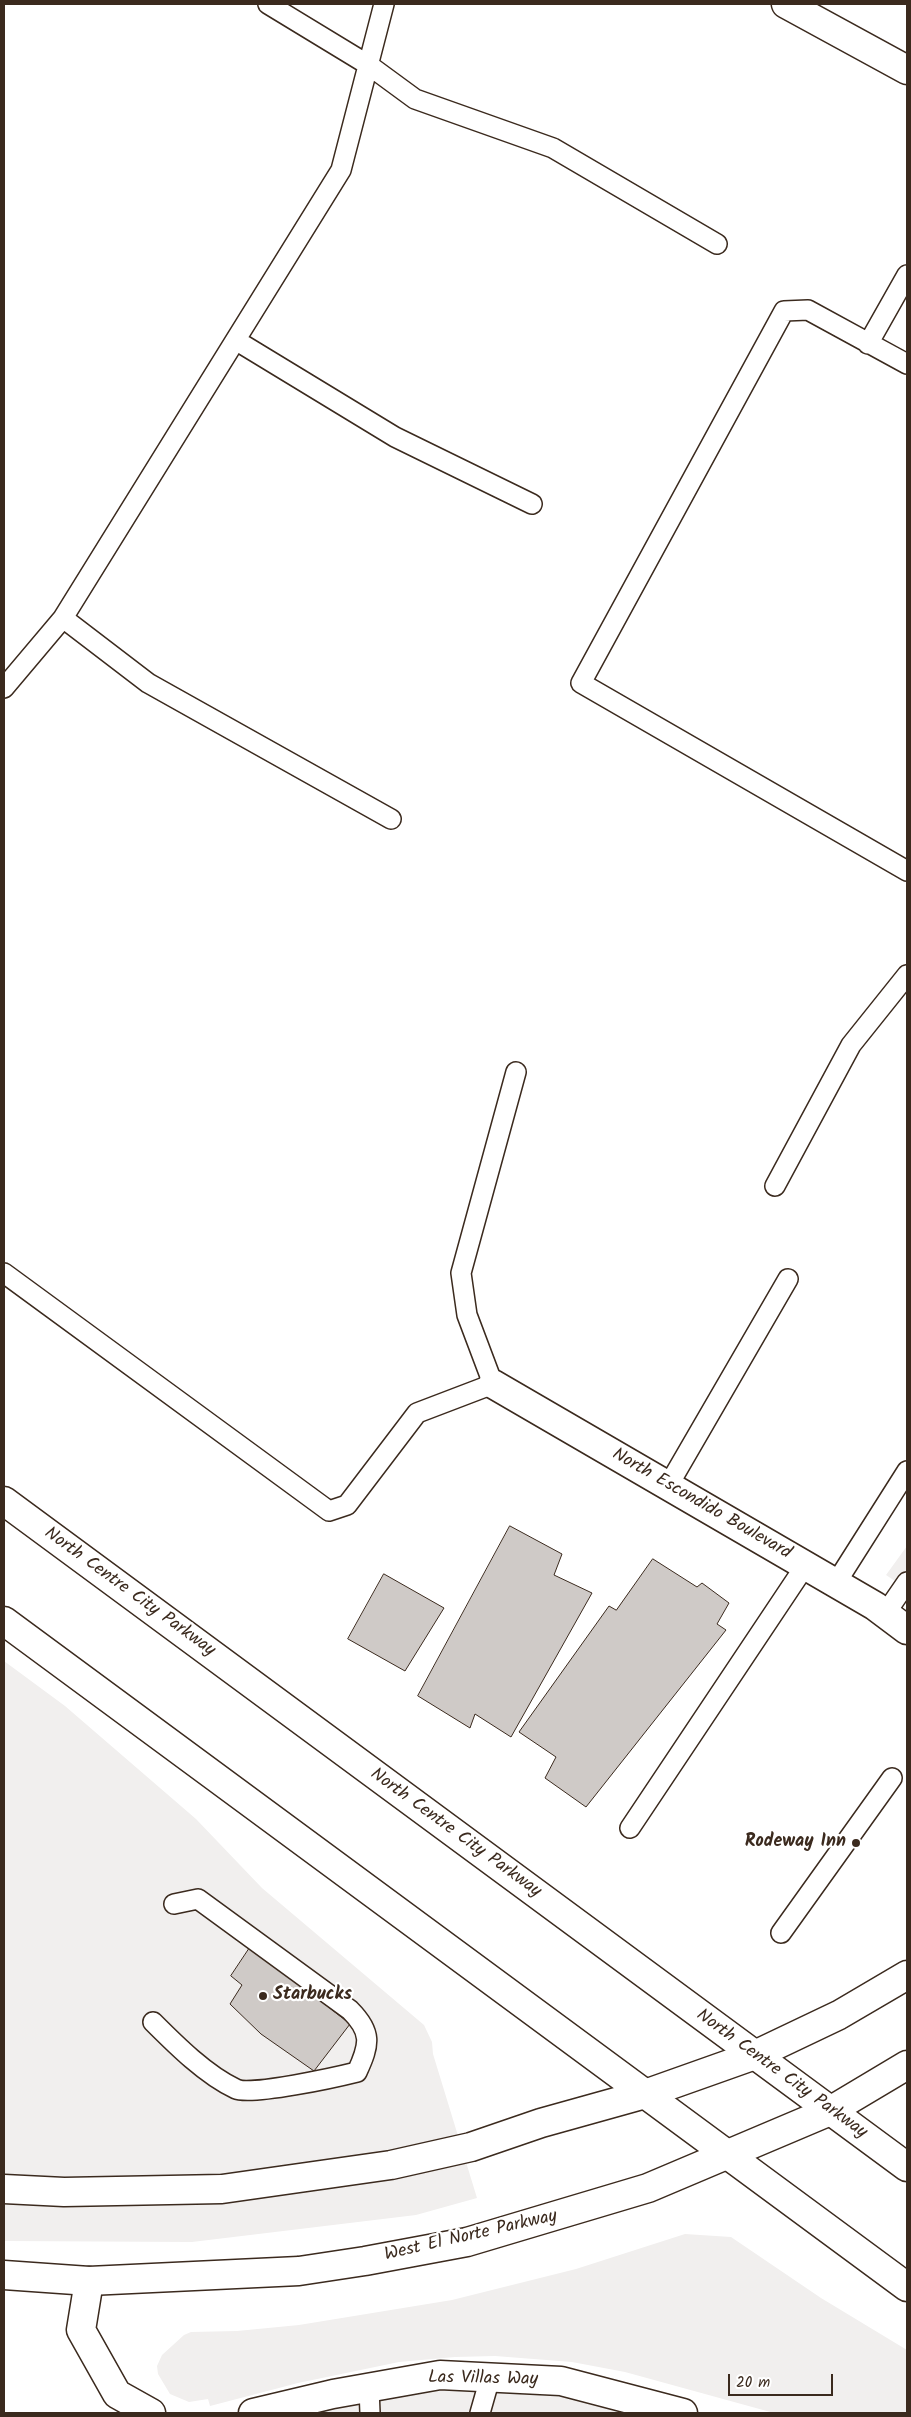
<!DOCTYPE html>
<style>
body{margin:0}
#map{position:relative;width:911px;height:2417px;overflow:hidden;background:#fff;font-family:Kalam,sans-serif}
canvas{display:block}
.frame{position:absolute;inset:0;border:5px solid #3b2a1e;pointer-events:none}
.scale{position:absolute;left:728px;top:2374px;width:105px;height:22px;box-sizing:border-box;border:2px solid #3b2a1e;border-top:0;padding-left:6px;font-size:15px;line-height:18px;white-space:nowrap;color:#3b2a1e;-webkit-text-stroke:4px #fff;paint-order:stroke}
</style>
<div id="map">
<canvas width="911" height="2417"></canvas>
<div class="frame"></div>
<div class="scale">20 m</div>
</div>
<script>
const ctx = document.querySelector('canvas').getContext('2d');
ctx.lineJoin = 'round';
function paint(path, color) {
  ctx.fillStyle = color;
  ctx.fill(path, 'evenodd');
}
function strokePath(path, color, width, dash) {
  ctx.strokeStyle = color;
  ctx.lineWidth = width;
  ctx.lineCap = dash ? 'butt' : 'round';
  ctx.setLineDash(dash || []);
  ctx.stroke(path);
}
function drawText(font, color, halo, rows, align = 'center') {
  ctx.font = font + ' Kalam,sans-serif';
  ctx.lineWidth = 4.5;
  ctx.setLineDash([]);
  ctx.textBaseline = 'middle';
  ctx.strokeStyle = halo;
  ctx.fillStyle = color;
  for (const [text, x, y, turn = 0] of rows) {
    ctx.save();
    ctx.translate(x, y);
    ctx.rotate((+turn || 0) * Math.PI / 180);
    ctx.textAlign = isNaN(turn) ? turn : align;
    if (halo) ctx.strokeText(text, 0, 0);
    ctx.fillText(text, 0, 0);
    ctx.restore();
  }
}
const built = new Path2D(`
 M907 1546V1589L886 1575Z
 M4 1661 65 1706 196 1819 262 1888 424 2025 432 2042 433 2054 477 2198 416 2215 192 2242 4 2241Z
 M685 2234 731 2237 821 2298 907 2350V2413H774L625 2372 572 2362 495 2356 455 2357 399 2362 298 2383 210 2406 208 2399 189 2402 170 2394 158 2374 157 2366 162 2355 184 2335 191 2332 237 2331 299 2325 452 2300 576 2269Z
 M440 2375 683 2413H253Z`);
const building = new Path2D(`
 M510 1526 562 1554 554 1575 592 1593 511 1737 475 1714 470 1728 418 1696Z
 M653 1559 697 1587 702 1583 729 1603 717 1624 726 1630 586 1807 545 1778 556 1757 519 1732 609 1606 616 1610Z
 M384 1574 444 1608 405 1671 348 1639Z
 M251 1946 350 2024 314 2071 261 2034 230 2004 242 1985 231 1976Z`);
const lane = new Path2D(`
 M268 4 370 66 415 99 553 148 717 244
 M237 341 395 437 532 504
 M868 344 907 275
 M907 364 808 310 784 311 581 683 907 871
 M63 618 148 683 391 819
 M4 688 63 618 341 170 384 4
 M775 1186 851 1045 907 975
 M4 1273 329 1511 347 1505 417 1413 493 1384 467 1315 461 1273 516 1072
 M668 1486 788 1279
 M836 1583 907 1471
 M885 1614 907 1582
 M630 1828 805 1566
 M781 1933 892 1778
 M153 2022C176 2045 206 2075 236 2089 251 2096 337 2077 357 2072 370 2044 372 2032 350 2010L198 1899 174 1904
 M369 2388 370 2413
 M480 2413 490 2378`);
const secondary = new Path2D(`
 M786 4 907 70
 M493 1384 875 1606 907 1630
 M89 2281 81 2330 117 2394 151 2413
 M253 2413 333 2394 440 2375 561 2381 683 2413`);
const primary = new Path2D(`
 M4 2189 64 2192 222 2189 391 2165 471 2147 541 2123 645 2094 755 2055 839 2015 907 1975
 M4 2275 89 2281 299 2271 365 2261 467 2242 648 2188 830 2111 907 2065`);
const highway = new Path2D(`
 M4 1501 907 2167
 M4 1621 907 2287`);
const markers = [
 [856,1843,5,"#3b2a1e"],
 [263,1996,5,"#3b2a1e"]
];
const streetNames = [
 ["North Escondido Boulevard",701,1505,30],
 ["North Centre City Parkway",129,1593,36],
 ["North Centre City Parkway",455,1834,36],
 ["North Centre City Parkway",781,2075,36],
 ["West El Norte Parkway",471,2237,-13],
 ["Las Villas Way",483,2380,1]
];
const poiNames = [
 ["Rodeway Inn",846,1843],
 ["Starbucks",273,1996,"left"]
];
paint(built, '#f1efee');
paint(building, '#cfcac7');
strokePath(building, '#3b2a1e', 1);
strokePath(lane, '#3b2a1e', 22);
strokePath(secondary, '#3b2a1e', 31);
strokePath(primary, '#3b2a1e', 31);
strokePath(highway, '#3b2a1e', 31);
strokePath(lane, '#fff', 19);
strokePath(secondary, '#fff', 28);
strokePath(primary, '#fff', 28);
strokePath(highway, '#fff', 28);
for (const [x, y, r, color] of markers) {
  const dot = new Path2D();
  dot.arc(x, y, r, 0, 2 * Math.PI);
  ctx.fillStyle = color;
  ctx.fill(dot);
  strokePath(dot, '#fff', 2);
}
drawText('18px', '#3b2a1e', '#fff', streetNames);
drawText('bold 18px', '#3b2a1e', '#fff', poiNames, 'right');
</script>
